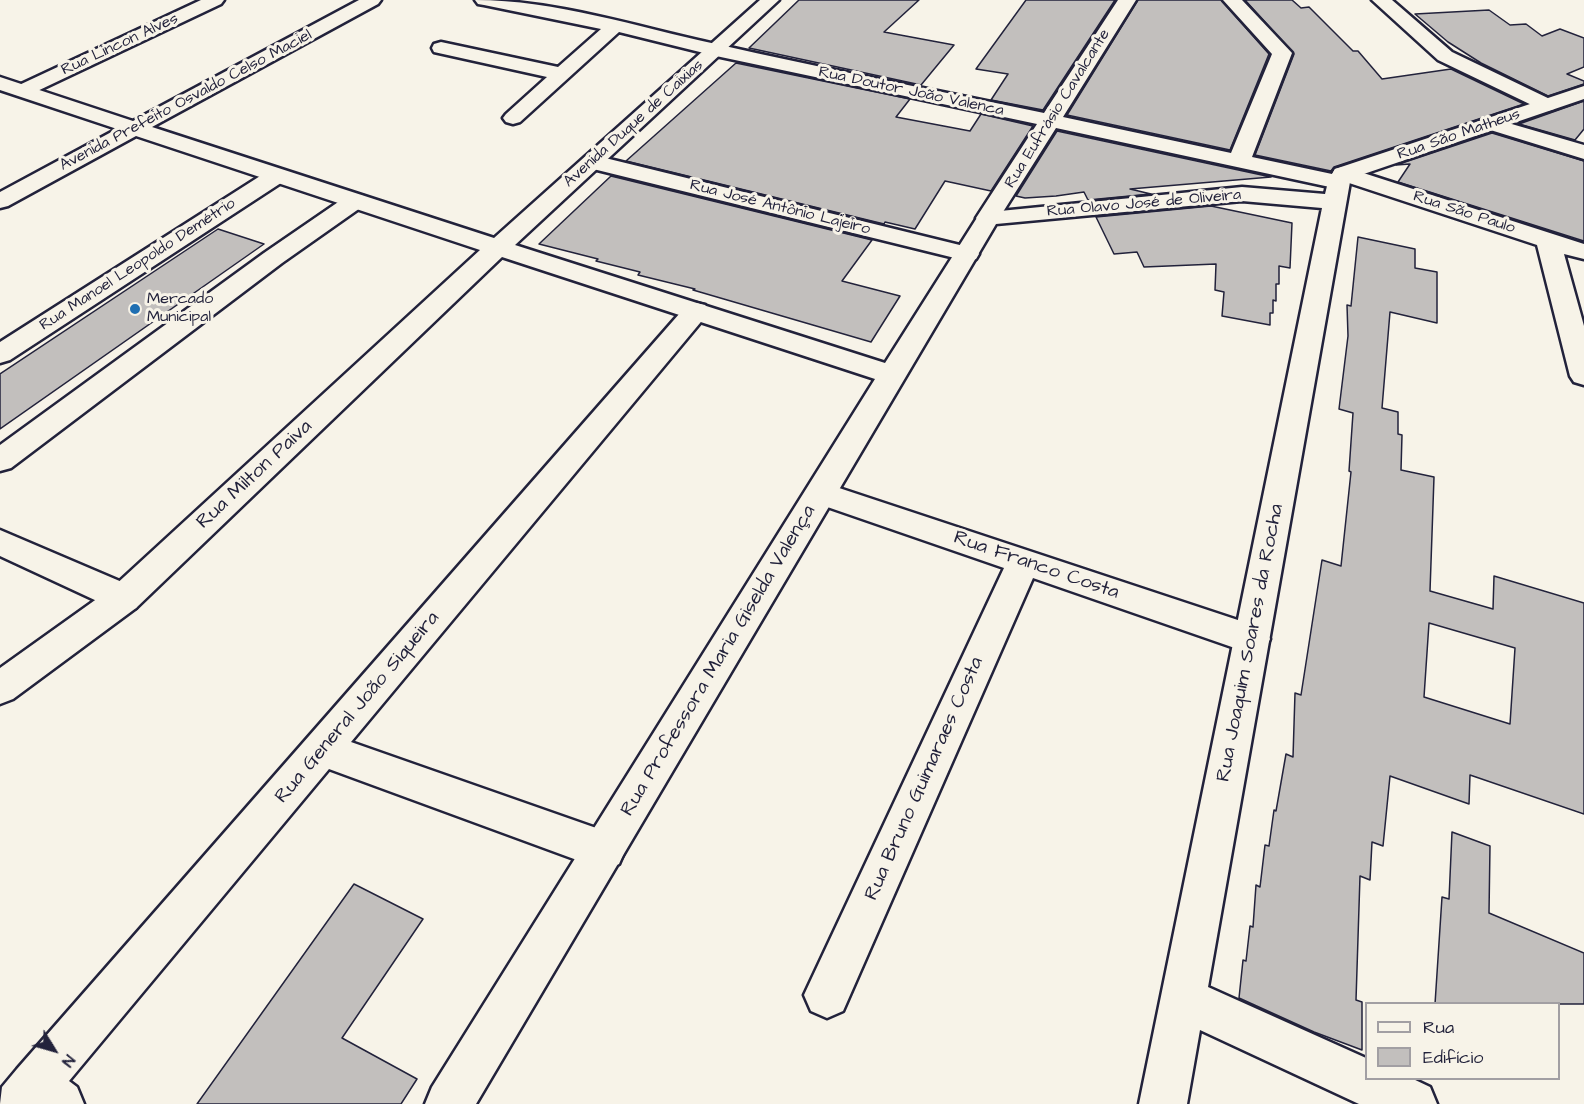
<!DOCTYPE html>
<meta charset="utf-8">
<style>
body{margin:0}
#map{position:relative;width:1584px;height:1104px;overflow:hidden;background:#f7f3e8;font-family:"Architects Daughter",sans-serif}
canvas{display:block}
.legend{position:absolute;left:1365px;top:1002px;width:195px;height:78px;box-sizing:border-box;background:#f7f3e8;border:2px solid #a29fa3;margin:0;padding:8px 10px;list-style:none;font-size:18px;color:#22223b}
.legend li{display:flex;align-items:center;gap:12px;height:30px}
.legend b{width:30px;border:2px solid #a29fa3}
.north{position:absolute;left:24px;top:1020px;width:60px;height:60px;-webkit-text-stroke:4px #f7f3e8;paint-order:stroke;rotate:127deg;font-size:16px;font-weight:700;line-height:24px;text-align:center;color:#22223b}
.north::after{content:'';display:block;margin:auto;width:21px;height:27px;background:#22223b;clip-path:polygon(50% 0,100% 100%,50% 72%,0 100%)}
</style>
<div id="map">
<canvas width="1584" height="1104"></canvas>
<ul class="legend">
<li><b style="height:8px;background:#f7f3e8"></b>Rua</li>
<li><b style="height:16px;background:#c2bfbd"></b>Edifício</li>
</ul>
<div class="north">N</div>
</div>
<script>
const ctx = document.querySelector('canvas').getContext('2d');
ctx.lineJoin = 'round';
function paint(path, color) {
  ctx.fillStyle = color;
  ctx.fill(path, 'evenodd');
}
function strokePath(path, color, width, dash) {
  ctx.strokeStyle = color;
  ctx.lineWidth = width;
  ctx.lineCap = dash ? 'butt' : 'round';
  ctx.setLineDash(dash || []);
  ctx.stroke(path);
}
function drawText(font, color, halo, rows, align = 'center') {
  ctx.font = font + ' "Architects Daughter",sans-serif';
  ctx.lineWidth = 6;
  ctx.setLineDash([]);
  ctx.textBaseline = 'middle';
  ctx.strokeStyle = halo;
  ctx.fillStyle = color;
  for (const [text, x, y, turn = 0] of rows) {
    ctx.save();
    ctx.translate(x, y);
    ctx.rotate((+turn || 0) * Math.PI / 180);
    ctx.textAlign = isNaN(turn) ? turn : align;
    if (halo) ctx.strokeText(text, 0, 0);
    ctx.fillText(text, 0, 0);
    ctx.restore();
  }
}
const building = new Path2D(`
 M799 0H919L884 32 954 45 921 85 749 48Z
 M1026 0H1115L1043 110 991 100 1008 74 976 69Z
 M1138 0H1221L1269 54 1230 150 1067 115Z
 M1245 0H1292L1301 8 1309 7 1353 51H1358L1382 79 1451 69 1524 104 1334 167 1331 171 1255 155 1294 54Z
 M1489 10 1510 25 1526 24 1542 36 1560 29 1584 38V67L1567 74 1584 81V84L1548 96 1481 63 1448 42 1415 14Z
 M736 63 910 99 896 117 970 131 981 114 1033 126 991 191 945 181 915 229 885 222 884 224 626 161Z
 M1584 101V129L1575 140 1519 124Z
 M1057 131 1271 177 1130 189 1151 194 1088 200 1084 192 1056 196 1025 198 1016 196Z
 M1492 133 1584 161V241L1398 182 1410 164 1396 165Z
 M611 176 872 240 842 281 900 296 871 342 693 290 695 289 638 275 640 272 596 261 598 259 539 244Z
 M1211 206 1292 223 1290 268 1279 266V284H1276V301L1273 300V313H1270V325L1222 316 1224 292 1215 290 1216 264 1144 267 1137 252 1114 254 1096 217Z
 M218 229 264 244 0 429V374Z
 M1358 237 1415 249V268L1437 272V323L1390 312 1382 408 1398 412V434L1402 435 1401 470 1434 477 1430 591 1493 609 1494 576 1584 603V814L1470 775 1469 804 1390 776 1383 846 1372 842 1370 880 1360 876 1356 1000 1362 1002V1050L1314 1032 1239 998 1243 960 1246 961 1250 926 1253 927 1256 885 1260 887 1265 845 1269 846 1274 810 1276 811 1286 754 1293 757 1295 693 1301 695 1322 560 1341 566 1351 472 1349 471 1353 413 1339 409 1348 336 1347 305 1351 306ZM1429 623 1515 648 1510 724 1424 697Z
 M1452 832 1490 846 1489 913 1584 953V1004H1435L1442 897 1449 899Z
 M354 884 423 919 342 1038 417 1079 401 1104H197Z`);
const minor = new Path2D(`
 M201 0H224L221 4 31 94H17L14 90 17 86Z
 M475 0C556 0 637 27 716 44 825 69 935 90 1044 113L1118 0H1136L1063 117 1231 153 1272 54 1223 0H1242L1292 53 1252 157 1332 174 1335 169 1343 167 1351 169 1584 244V259L1564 254 1584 326V385L1574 382 1570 376 1537 245 1349 183 1347 187 1339 189 1056 128 996 223 988 225 980 223 976 218 1037 124 716 56 619 32 520 122 513 124 506 122 503 118 506 114 547 77 434 52 432 48 434 44 441 42 558 67 601 29 484 5 478 4Z
 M1372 0H1392L1452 52 1554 101 1557 105 1554 109 1547 111 1540 109 1438 60Z
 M1491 118 1584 145V159L1484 128 1480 124 1484 120Z
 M593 155 976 249 979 254 976 259 967 261 585 167 582 162 585 157Z
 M276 169 284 171 287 176 284 181 10 360 0 363V342L268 171Z
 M355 194 363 196 367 201 363 206 282 263 11 468 0 471V445L264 253 347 196Z
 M696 303 705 305 709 311 705 317 351 742 619 836 625 850 619 864 604 870 329 769 69 1081 77 1087 84 1104H0L2 1087 17 1069 687 305Z
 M821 482 1265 629 1270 639 1265 649 1252 654 1033 578 843 1011 827 1018 811 1011 804 995 1004 568 810 501 805 493 810 485Z
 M0 530 136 588 141 598 136 608 124 612 112 608 0 556Z`);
const tertiary = new Path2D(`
 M359 0H381L378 4 152 127 494 238 760 0H779L515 245 885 363 980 213 1242 187 1325 194 1328 182 1335 169 1584 86V99L1352 178 1350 182 1208 987 1366 1058V1078H1411L1430 1087 1437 1104H1359L1200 1030 1187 1104H1139L1322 208 1242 201 996 224 476 1104H425L432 1087 875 379 502 257 136 608 13 699 0 704V668L112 588 480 250 136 136 8 206 0 208V192L117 129 0 90V77L133 121Z`);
const markers = [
 [135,309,6,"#1f6fb2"]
];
const farStreetnames = [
 ["Rua Lincon Alves",120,45,-25],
 ["Rua Doutor João Valenca",911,92,12],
 ["Avenida Prefeito Osvaldo Celso Maciel",186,101,-28],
 ["Rua Eufrásio Cavalcante",1058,109,-58],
 ["Avenida Duque de Caixias",634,124,-42],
 ["Rua São Matheus",1459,135,-19],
 ["Rua Olavo José de Oliveira",1144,204,-5],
 ["Rua José Antônio Lajeiro",780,208,14],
 ["Rua São Paulo",1464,213,18],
 ["Rua Manoel Leopoldo Demétrio",138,265,-33]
];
const farPoinames = [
 ["Mercado",147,300],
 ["Municipal",147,318]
];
const streetNames = [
 ["Rua Milton Paiva",255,475,-43],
 ["Rua Franco Costa",1036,566,19],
 ["Rua Joaquim Soares da Rocha",1251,643,-79],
 ["Rua Professora Maria Giselda Valença",719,661,-59],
 ["Rua General João Siqueira",358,708,-50],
 ["Rua Bruno Guimaraes Costa",925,779,-66]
];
paint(building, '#c2bfbd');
strokePath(building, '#22223b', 1.5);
strokePath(minor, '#22223b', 5);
strokePath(tertiary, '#22223b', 5);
paint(minor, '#f7f3e8');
paint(tertiary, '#f7f3e8');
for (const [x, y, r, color] of markers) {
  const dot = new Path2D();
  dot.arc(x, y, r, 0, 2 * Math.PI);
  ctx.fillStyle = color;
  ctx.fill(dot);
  strokePath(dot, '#f7f3e8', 2);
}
drawText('16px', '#22223b', '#f7f3e8', farStreetnames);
drawText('16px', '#22223b', '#f7f3e8', farPoinames, 'left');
drawText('20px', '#22223b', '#f7f3e8', streetNames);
</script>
